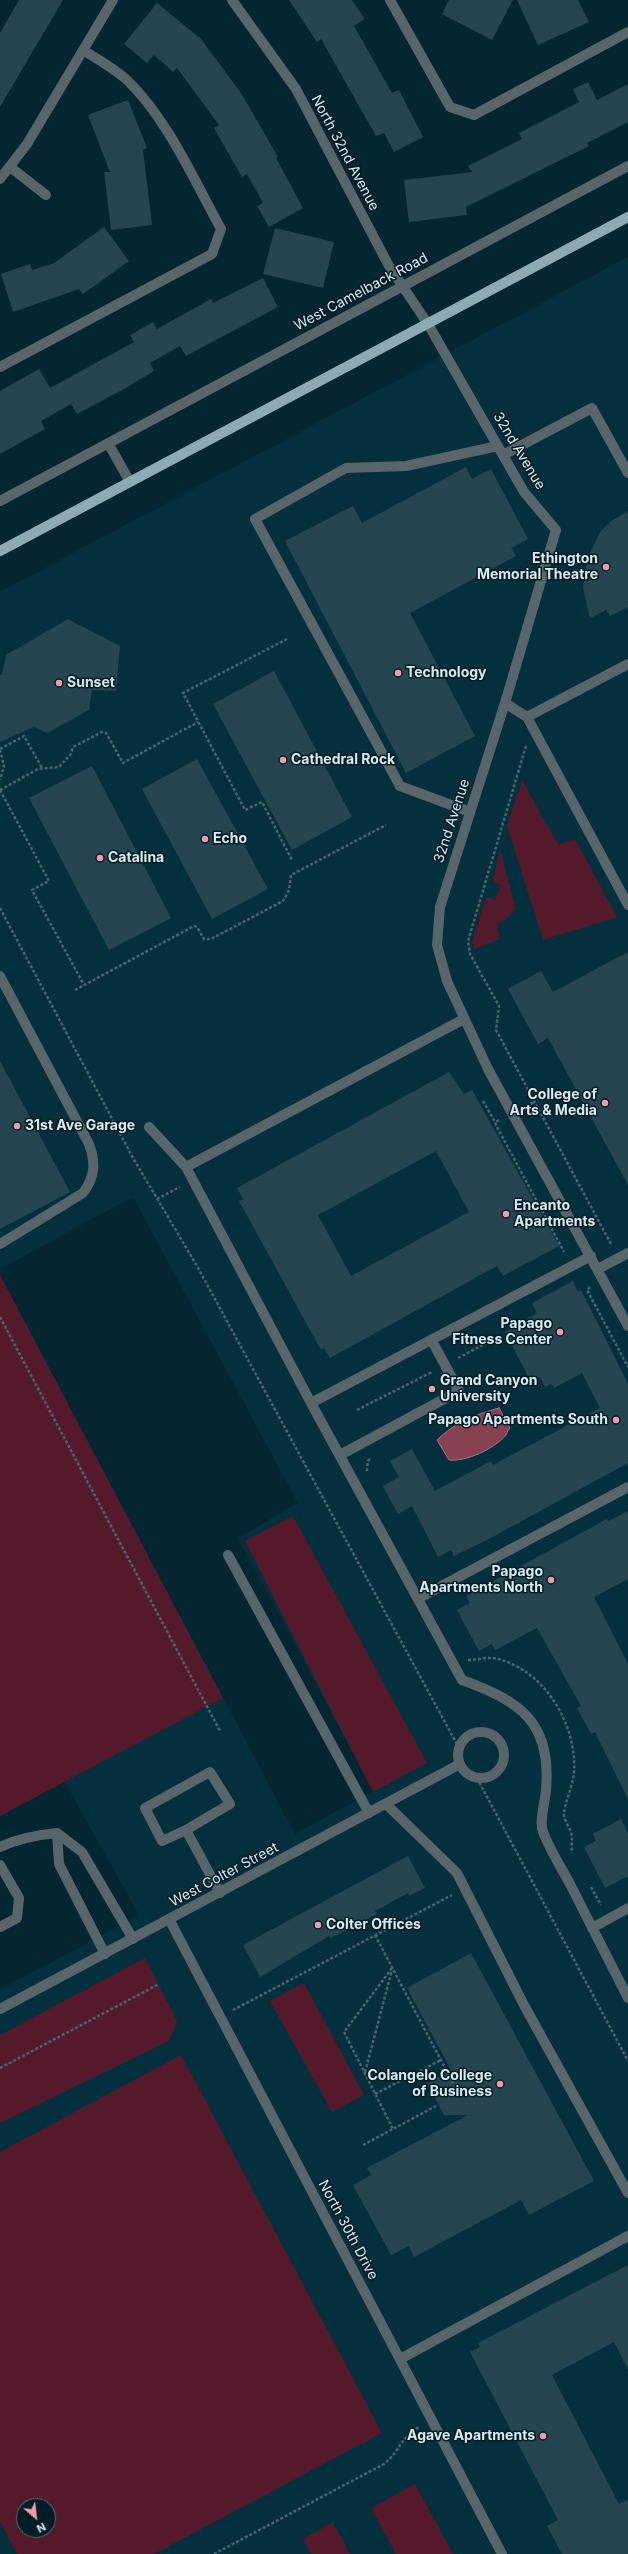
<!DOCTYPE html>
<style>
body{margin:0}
#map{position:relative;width:628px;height:2554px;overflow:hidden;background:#042630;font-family:Inter,sans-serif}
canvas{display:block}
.north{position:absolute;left:16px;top:2498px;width:40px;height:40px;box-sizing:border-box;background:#001c26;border:1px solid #576f77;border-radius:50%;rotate:152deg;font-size:11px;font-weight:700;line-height:16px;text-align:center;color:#d9ebf1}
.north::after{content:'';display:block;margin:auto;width:14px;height:18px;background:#f29aad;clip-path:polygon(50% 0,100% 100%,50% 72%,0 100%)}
</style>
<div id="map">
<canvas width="628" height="2554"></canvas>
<div class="north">N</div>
</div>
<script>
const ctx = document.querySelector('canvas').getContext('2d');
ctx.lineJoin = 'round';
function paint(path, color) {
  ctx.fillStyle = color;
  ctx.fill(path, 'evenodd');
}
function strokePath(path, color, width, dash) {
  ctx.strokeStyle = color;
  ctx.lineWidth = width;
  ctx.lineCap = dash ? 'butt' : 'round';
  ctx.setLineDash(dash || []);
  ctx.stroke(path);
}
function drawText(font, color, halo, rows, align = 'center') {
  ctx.font = font + ' Inter,sans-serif';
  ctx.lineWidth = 3;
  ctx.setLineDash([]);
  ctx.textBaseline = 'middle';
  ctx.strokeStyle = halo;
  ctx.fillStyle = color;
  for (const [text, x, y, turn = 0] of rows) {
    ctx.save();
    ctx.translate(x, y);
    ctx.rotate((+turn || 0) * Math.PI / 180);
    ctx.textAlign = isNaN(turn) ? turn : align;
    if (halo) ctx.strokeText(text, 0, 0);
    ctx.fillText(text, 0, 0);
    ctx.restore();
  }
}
const built = new Path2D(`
 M628 257V2554H0V1990L139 1915 64 1781 0 1816V1275L295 1834 373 1791 238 1538 298 1503 133 1197 0 1269V592ZM24 2506H48V2530H24Z`);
const green = new Path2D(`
 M522 780 558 845 575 839 617 917 543 940 507 826Z
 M500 849 516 910 497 926 500 939 474 949 472 942 486 897 495 900 501 885 493 881Z
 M0 1275 223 1698 0 1816Z
 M293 1516 427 1763 373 1792 245 1541Z
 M145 1958 177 2021 169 2041 0 2123V2035Z
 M304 1983 364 2095 332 2112 270 2001Z
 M181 2055 382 2433 154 2554H17L0 2521V2152ZM24 2506H48V2530H24Z
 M415 2484 453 2554H396L371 2508Z
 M333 2522 350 2554H311L303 2539Z`);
const water = new Path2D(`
 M499 1408 510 1428C507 1431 507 1433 506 1435 494 1449 466 1462 449 1460L437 1440C454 1423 476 1414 499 1408Z`);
const building = new Path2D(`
 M19 0H63L0 107V33Z
 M289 0H352L365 19 354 26 392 93 399 90 423 137 394 152 384 133 376 136 321 39 317 42Z
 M449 0H513L492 40 442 14Z
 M517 0H578L589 22 538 45Z
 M157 3 201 39 241 93 278 157 276 158 303 208 269 227 257 206 263 203 247 174 242 177 214 128 219 125 177 68 173 72 154 55 147 63 124 44Z
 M588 82 597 100 628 84V122L587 143 589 146 466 207 467 215 409 222 404 180 472 172 468 166 522 139 519 133 579 102 573 89Z
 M128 100 147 148 143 150 152 225 111 230 104 172H110L88 115Z
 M104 227 129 261 83 294 79 289 13 312 1 274 30 264 32 270 54 263Z
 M275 228 334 242 323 288 263 274Z
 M263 278 278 307 186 356 180 346 150 363 154 371 124 389 77 414 71 404 41 421 45 429 0 454V391L39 369 50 388 134 342 130 335 153 322 157 329 211 299 213 303Z
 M466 467 472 479 491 469 528 539 511 548 516 556 410 613 475 736 406 773 285 541 353 506 362 523Z
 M628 511V607L610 616 606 610 590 618 583 588 587 559 600 532 610 522Z
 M68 619 120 646 116 691 92 690 89 710 47 733 34 727 0 742V675H2L6 655Z
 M274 671 352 817 292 850 213 704Z
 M197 759 268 889 212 919 142 789Z
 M92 766 171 918 109 950 29 798Z
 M628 952V1185L548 1038 538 1044 508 989 541 971 553 992Z
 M0 1061 70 1192 0 1229Z
 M449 1072 464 1094 472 1090 559 1246 503 1276 497 1266 330 1358 324 1348 321 1350 239 1201 243 1199 237 1188ZM436 1151 469 1212 351 1276 318 1215Z
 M573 1281 578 1292 581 1290 628 1384V1463L489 1539 454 1556 451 1550 438 1557 412 1506 398 1514 383 1486 399 1477 390 1461 412 1449 435 1491 491 1461 493 1465 600 1408 582 1373 554 1388 551 1384 545 1387 540 1377 531 1382 505 1332 537 1313 532 1303Z
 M628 1511V1579L594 1597 628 1664V1799L595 1732 591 1734 577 1708 581 1706 537 1628 495 1650 492 1644 479 1651 457 1610 470 1603 466 1596 607 1519 608 1521Z
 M621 1819 628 1833V1876L605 1888 584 1847 596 1841 593 1834Z
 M408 1856 425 1888 409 1896 408 1893 375 1911 377 1914 331 1938 329 1936 260 1977 243 1945Z
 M471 1953 594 2181 529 2215 521 2200 414 2257 409 2246 391 2255 353 2185 371 2175 367 2168 468 2115H444L427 2083 451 2070 407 1988Z
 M628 2265V2370L614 2342 552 2375 619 2504 628 2499V2554H562L547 2526 558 2520 470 2352 480 2347 478 2343Z`);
const path = new Path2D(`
 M287 639 183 693 245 810 262 802 292 860
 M526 746 468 941 470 954 499 1006 496 1030 611 1244
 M0 749 24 736 42 768
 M0 750 4 766 0 780
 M0 790 38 769 59 767 71 754 73 747 102 732 106 733 123 763 198 722
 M0 790 49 881 32 890 84 985
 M0 908 133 1158 197 1266 459 1748
 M75 990 194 926 197 927 204 939H211L283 901 289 890 291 875 386 825
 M483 1101 495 1122
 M526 1106 535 1102
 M499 1120 495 1122 496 1125 564 1252
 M157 1199 180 1187
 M590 1287 587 1290 628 1367
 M0 1317 220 1731
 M458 1358 502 1335
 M357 1410 432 1372
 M367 1471 368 1461 371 1457
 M468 1660C478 1660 488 1656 498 1659 545 1671 577 1725 574 1772 573 1786 566 1799 564 1813 563 1819 569 1826 571 1832 573 1839 571 1846 572 1853
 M477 1778 628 2061
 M591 1887 601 1905
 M375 1935 454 2085
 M392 1968 344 2032 393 2129
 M233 2010 452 1895
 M0 2068 159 1984
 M365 2072 392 1970
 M375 2094 441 2060
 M363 2145 436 2106
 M214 2554 384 2464C401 2450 400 2438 419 2427`);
const service = new Path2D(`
 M390 0 450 107 474 115 628 32
 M428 324 524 492 556 530 505 703 440 907 437 945 447 981 488 1069 628 1326
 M0 367 212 254 221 229C194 180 167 118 126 79 113 68 97 59 83 50
 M503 455 592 408 628 473
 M505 703 527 717 628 905
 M470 812 400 786 255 519 346 468 406 466 498 446
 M0 976 89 1144C96 1163 95 1177 83 1193L0 1244
 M464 1019 186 1167 311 1403 591 1256
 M149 1127 186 1167
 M598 1269 628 1253
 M311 1403 462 1680C520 1701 552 1722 546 1790 545 1802 539 1822 543 1832 550 1850 561 1867 570 1884 589 1922 609 1960 628 1998
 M340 1455 459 1391 432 1341
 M228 1555 369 1813
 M419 1598 628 1487
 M386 1804 457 1873 525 2007 628 2193
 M186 1830 230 1804 210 1772 145 1808 162 1841 186 1830 220 1893
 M0 1847C19 1838 37 1835 57 1833
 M0 1865 19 1898 17 1918 0 1927
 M592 1928 628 1908
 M105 1954 59 1864 57 1833 82 1852 133 1939
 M400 2359 628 2236`);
const pedestrian = new Path2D(`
 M527 717 628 664`);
const minor = new Path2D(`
 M232 0 296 89 389 266 428 324
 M10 167 46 195
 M0 179 27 144 113 0
 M108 443 130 482
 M0 501 628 166
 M458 1755a23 23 0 1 1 46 0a23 23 0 1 1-46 0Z
 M169 1919 502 2554
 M0 2009 460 1764`);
const primary = new Path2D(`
 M0 551 628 217`);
const markers = [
 [606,567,4,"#f29aad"],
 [398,673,4,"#f29aad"],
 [59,683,4,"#f29aad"],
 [283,760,4,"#f29aad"],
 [205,839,4,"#f29aad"],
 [100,858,4,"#f29aad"],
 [605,1103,4,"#f29aad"],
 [17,1126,4,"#f29aad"],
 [506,1214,4,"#f29aad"],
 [560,1332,4,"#f29aad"],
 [432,1389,4,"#f29aad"],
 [616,1420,4,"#f29aad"],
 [551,1580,4,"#f29aad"],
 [318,1925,4,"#f29aad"],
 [500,2084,4,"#f29aad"],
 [543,2436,4,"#f29aad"]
];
const streetNames = [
 ["North 32nd Avenue",345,153,62],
 ["West Camelback Road",361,292,-28],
 ["32nd Avenue",519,451,59],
 ["32nd Avenue",452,821,-72],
 ["West Colter Street",224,1875,-28],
 ["North 30th Drive",348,2230,62]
];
const poiNames = [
 ["Ethington",598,559,"right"],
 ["Memorial Theatre",598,575,"right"],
 ["Technology",406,673],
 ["Sunset",67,683],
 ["Cathedral Rock",291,760],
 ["Echo",213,839],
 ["Catalina",108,858],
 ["College of",597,1095,"right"],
 ["Arts & Media",597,1111,"right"],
 ["31st Ave Garage",25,1126],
 ["Encanto",514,1206],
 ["Apartments",514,1222],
 ["Papago",552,1324,"right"],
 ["Fitness Center",552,1340,"right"],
 ["Grand Canyon",440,1381],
 ["University",440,1397],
 ["Papago Apartments South",608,1420,"right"],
 ["Papago",543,1572,"right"],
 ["Apartments North",543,1588,"right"],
 ["Colter Offices",326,1925],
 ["Colangelo College",492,2076,"right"],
 ["of Business",492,2092,"right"],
 ["Agave Apartments",535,2436,"right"]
];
paint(built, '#04303d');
paint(green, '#541a2b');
paint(water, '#874153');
strokePath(water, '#a07482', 1);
paint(building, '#254650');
strokePath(path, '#49666f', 2.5, [3, 2]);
strokePath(service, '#58666b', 10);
strokePath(pedestrian, '#58666b', 10);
strokePath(minor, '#58666b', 10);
strokePath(primary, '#8dabb5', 10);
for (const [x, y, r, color] of markers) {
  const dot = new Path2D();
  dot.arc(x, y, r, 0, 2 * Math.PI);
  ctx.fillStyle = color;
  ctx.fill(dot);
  strokePath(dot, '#001c26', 1.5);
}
drawText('14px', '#d9ebf1', '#001c26', streetNames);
drawText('bold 14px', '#d9ebf1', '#001c26', poiNames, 'left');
</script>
